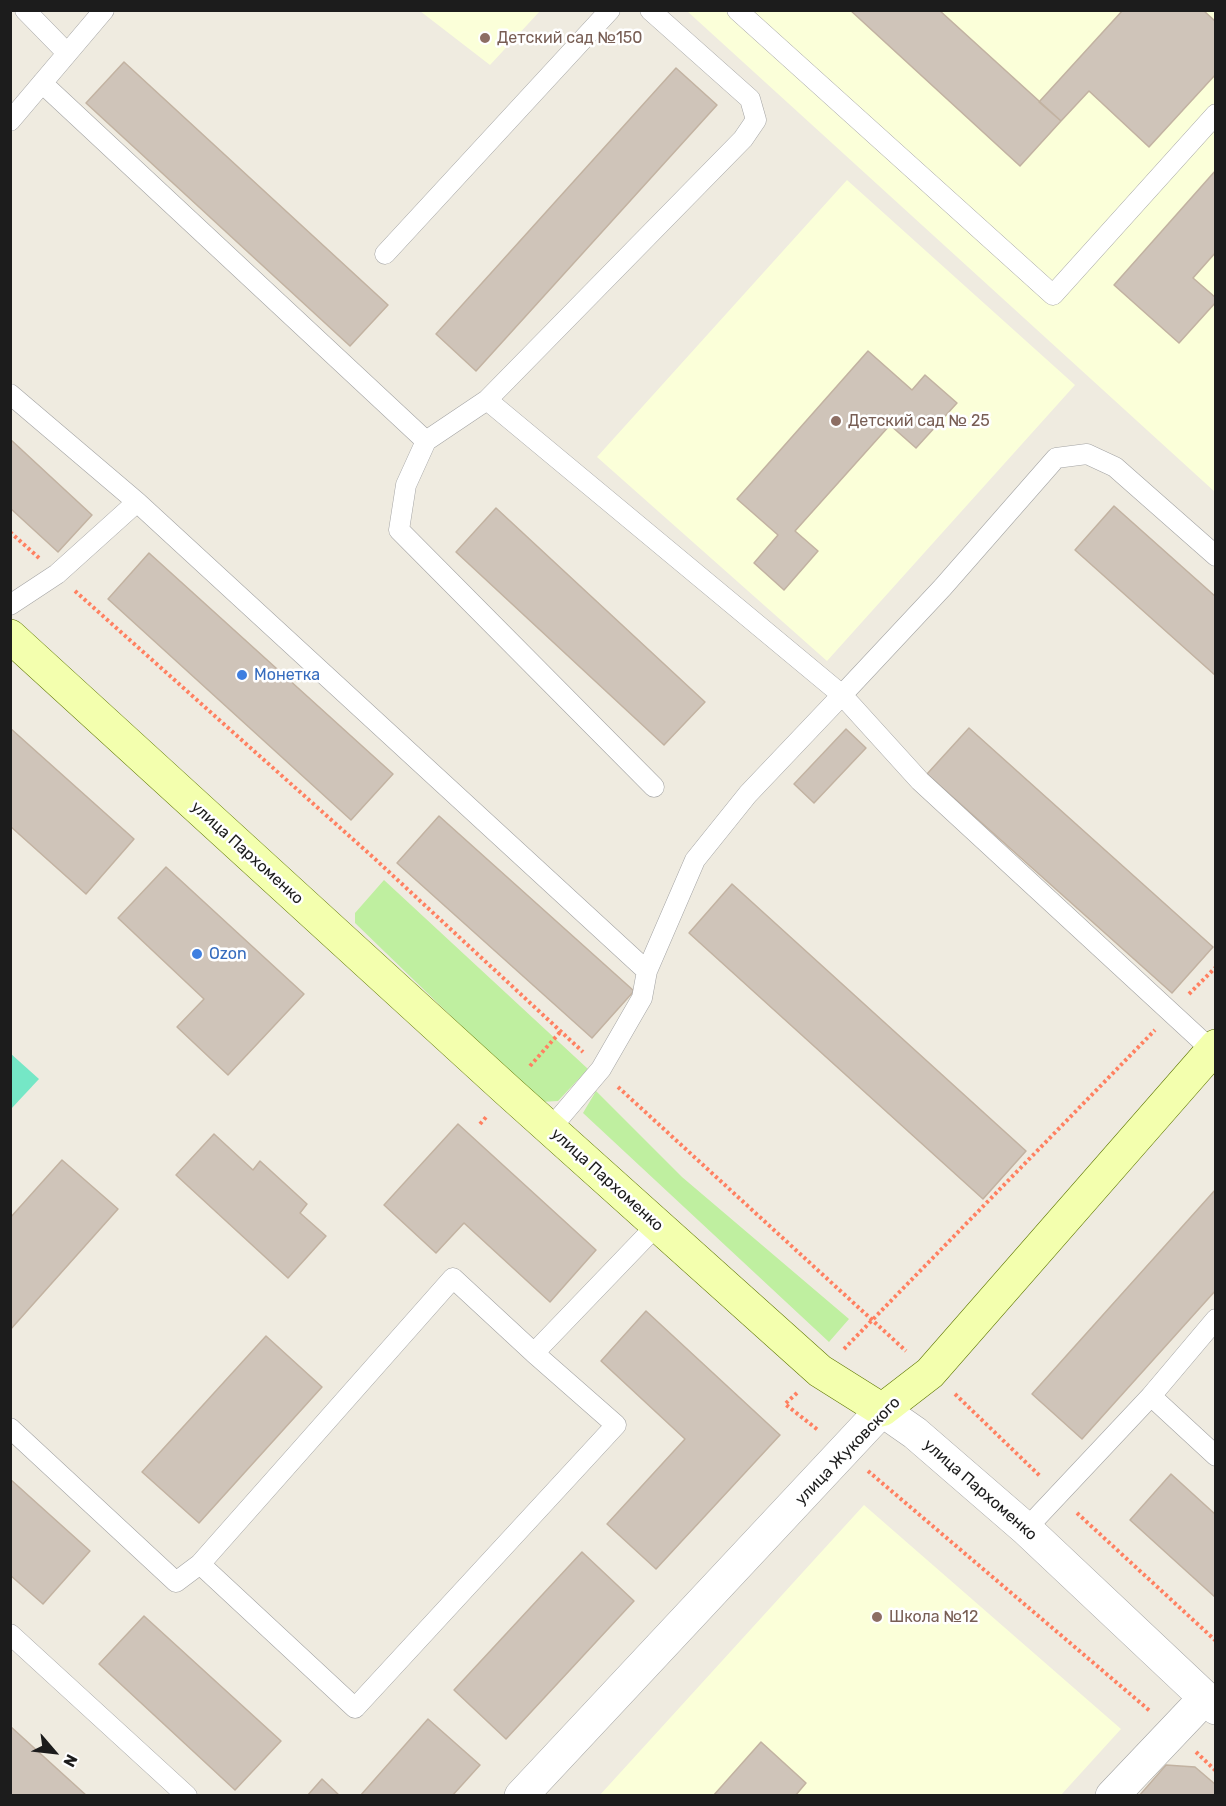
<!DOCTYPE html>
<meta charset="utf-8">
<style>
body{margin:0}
#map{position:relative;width:1226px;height:1806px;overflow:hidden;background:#efebe0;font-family:Rubik,sans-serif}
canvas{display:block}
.frame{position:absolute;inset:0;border:12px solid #1c1c1c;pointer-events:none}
.north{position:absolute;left:24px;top:1722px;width:60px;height:60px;-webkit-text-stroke:4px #fff;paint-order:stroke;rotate:118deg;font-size:16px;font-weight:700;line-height:24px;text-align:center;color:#1c1c1c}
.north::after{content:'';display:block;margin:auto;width:21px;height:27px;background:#1c1c1c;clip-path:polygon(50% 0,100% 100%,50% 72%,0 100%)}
</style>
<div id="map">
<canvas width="1226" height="1806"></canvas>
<div class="frame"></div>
<div class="north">N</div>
</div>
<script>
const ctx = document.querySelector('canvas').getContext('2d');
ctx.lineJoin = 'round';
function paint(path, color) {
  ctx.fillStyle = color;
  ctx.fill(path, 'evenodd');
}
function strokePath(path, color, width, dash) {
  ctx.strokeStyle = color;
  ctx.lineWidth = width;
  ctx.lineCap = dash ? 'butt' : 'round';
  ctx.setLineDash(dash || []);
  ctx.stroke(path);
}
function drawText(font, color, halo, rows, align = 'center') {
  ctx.font = font + ' Rubik,sans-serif';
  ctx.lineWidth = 5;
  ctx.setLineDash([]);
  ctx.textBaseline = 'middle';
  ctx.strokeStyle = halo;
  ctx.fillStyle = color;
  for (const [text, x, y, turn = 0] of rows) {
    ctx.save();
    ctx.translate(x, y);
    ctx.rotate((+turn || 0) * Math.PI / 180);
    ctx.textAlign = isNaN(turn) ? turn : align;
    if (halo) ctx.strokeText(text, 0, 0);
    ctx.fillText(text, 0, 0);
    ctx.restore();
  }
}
const education = new Path2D(`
 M420 11H540L490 65Z
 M687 11H1215V492Z
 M847 180 1075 385 827 661 597 457Z
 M864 1505 1121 1729 1061 1795 599 1796Z`);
const grass = new Path2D(`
 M384 880 588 1069 558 1101 540 1102 355 923V913Z
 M596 1091 682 1177 849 1319 829 1342 583 1113Z`);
const pitch = new Path2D(`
 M10 1053 39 1079 11 1109H10Z`);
const building = new Path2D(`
 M850 10H939L1061 121 1020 166Z
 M1123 10H1203L1216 22V74L1149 147 1089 91 1061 121 1039 102Z
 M124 62 388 305 350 346 86 103Z
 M676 68 717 105 476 371 436 334Z
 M1216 170V252L1193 278 1216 298V302L1179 343 1114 285Z
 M868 351 912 390 925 375 957 403 916 448 890 425 795 531 818 551 784 590 754 563 778 535 737 499Z
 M10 439 92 515 58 552 10 508Z
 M1114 506 1216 597V676L1075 550Z
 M496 508 705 702 664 745 456 552Z
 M149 553 393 774 351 820 108 599Z
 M10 728 134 839 86 894 10 826Z
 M969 728 1213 947 1172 993 927 774Z
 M846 729 866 748 814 803 794 784Z
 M439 816 634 991 592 1038 397 863Z
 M166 867 304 994 228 1075 177 1027 204 999 118 918Z
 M732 884 1026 1151 983 1199 689 933Z
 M458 1124 596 1250 550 1302 464 1223 436 1253 384 1205Z
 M214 1134 253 1170 260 1161 307 1204 300 1213 326 1236 288 1278 176 1175Z
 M62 1160 118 1209 10 1330V1218Z
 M1216 1189V1290L1082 1439 1032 1394Z
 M646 1311 780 1435 656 1569 607 1524 685 1439 601 1361Z
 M266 1336 322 1387 199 1523 142 1472Z
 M1171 1474 1216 1515V1598L1130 1520Z
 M10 1479 90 1551 43 1604 10 1575Z
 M582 1552 634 1601 506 1739 454 1690Z
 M144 1616 281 1741 235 1790 99 1664Z
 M428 1719 480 1765 452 1796H360Z
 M10 1726 87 1796H10Z
 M761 1742 806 1783 795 1796H713Z
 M1166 1765 1195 1767 1216 1785V1796H1139Z
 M322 1779 340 1796H307Z`);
const path = new Path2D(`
 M10 532 39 558
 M75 591 375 859 583 1052
 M1189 994 1216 967
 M530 1066 561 1031
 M618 1087 906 1351
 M480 1124 488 1115
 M844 1349 1155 1030
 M797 1393 785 1404 818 1430
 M955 1394 1040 1476
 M868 1471 1150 1711
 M1077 1513 1216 1641
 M1196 1752 1216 1771`);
const lane = new Path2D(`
 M25 10 66 52
 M650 10 750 99 756 120 743 139 487 400 426 441 406 485 399 530 654 787
 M737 10 1053 295 1216 114
 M42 83 426 441
 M10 121 104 10
 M385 254 610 10
 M10 394 137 502 647 971
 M487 400 842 695 943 587 1056 458 1087 454 1115 467 1216 556
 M10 605 57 574 137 502
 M550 1129 601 1069 642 998 647 971 695 860 748 794 842 695 920 781 1216 1054
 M1151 1396 1216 1319
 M10 1428 176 1582 200 1564 355 1708 616 1425 534 1353 657 1225
 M1026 1529 1151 1396 1216 1456
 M200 1564 453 1278 534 1353
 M10 1634 187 1796`);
const street = new Path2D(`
 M521 1796 882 1410 915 1433 1026 1529 1216 1708
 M1112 1796 1205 1698`);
const secondary = new Path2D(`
 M10 636 508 1091 820 1371 882 1410 930 1373 1216 1046`);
const markers = [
 [485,38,6,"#8d6e63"],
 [836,421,6,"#8d6e63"],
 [242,675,6,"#3f7fe0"],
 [197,954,6,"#3f7fe0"],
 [877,1617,6,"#8d6e63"]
];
const educationNames = [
 ["Детский сад №150",497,38],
 ["Детский сад № 25",848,421],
 ["Школа №12",889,1617]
];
const shopNames = [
 ["Монетка",254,675],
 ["Ozon",209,954]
];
const streetNames = [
 ["улица Пархоменко",247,853,42],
 ["улица Пархоменко",607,1180,42],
 ["улица Жуковского",848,1451,-46],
 ["улица Пархоменко",980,1490,41]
];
paint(education, '#fbffd9');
paint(grass, '#bfefa0');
paint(pitch, '#75e7c6');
paint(building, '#cfc4b9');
strokePath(building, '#c2b2a1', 1.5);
strokePath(lane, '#a3a3a3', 21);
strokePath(street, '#a3a3a3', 34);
strokePath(secondary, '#5e7600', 34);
strokePath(path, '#ff8061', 4, [3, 3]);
strokePath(lane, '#fff', 20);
strokePath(street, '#fff', 33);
strokePath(secondary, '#f3ffae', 33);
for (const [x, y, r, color] of markers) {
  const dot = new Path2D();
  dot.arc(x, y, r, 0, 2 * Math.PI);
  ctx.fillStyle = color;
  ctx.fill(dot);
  strokePath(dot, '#fff', 2);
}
drawText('16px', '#785e54', '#fff', educationNames, 'left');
drawText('16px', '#366cbe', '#fff', shopNames, 'left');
drawText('16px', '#1c1c1c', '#fff', streetNames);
</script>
